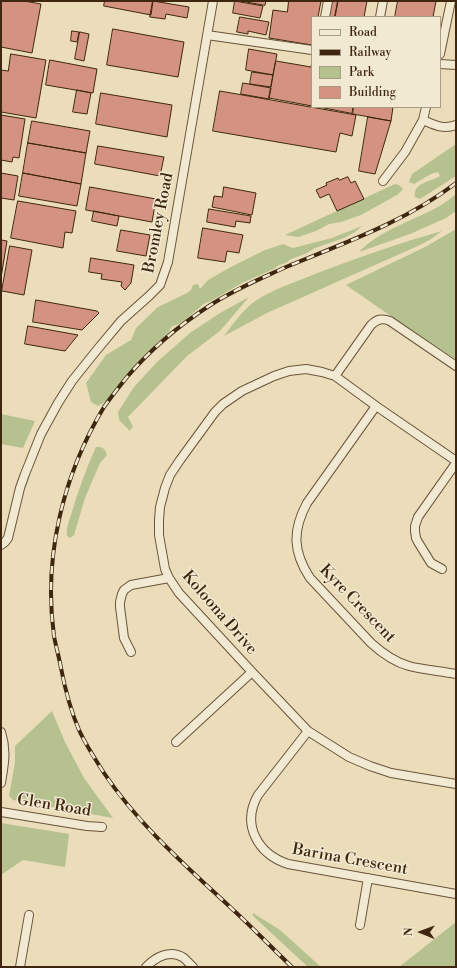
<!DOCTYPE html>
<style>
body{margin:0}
#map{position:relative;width:457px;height:968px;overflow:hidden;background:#ebddb9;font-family:"Libre Bodoni",serif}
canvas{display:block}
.frame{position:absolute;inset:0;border:2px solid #3f270f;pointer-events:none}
.legend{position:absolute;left:311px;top:16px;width:130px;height:92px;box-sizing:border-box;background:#f2e9d2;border:1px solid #aa9b84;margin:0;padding:5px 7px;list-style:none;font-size:12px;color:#3f270f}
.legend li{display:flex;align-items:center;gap:8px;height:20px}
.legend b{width:20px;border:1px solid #aa9b84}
.north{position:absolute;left:401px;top:912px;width:40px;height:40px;-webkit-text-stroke:3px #f2e9d2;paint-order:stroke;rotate:271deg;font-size:11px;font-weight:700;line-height:16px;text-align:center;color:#3f270f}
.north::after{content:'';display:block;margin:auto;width:14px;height:18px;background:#3f270f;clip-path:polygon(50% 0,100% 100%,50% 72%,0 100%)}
</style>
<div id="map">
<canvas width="457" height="968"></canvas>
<div class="frame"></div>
<ul class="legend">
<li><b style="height:5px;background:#f2e9d2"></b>Road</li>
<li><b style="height:5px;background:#3f270f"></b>Railway</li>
<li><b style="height:11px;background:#b6c190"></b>Park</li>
<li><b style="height:11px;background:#d49380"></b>Building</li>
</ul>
<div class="north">N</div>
</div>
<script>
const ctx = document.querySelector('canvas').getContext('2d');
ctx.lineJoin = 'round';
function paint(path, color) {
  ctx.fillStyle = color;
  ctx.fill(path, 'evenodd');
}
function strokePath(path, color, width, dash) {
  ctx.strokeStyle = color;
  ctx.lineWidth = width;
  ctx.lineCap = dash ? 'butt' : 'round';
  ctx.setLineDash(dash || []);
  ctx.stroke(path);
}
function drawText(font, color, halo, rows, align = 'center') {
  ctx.font = font + ' "Libre Bodoni",serif';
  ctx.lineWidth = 3;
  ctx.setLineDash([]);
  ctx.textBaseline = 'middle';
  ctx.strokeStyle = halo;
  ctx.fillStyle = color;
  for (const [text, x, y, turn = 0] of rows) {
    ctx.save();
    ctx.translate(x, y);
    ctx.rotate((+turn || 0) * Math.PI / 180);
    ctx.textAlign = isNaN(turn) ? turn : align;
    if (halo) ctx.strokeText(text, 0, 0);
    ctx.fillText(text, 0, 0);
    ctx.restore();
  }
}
const green = new Path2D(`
 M456 144V176L420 199 415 197C413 182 431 182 440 176L438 172 431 174 414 184 409 182 412 174Z
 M395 184 399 185 403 189 397 195 361 215 341 222 329 224 316 231 298 237 285 235Z
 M456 194V211L446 218 410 234 359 252C381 229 414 221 441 205 446 202 451 198 456 194Z
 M362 226 355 232 344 238 315 248 307 253 291 259 286 263 279 265 274 269 242 283 211 301 205 303 181 323 171 327 169 332 142 357 106 401 98 406 91 402 86 383 106 355 131 340 136 328 158 307 187 293 191 290 193 285 198 284 200 289 208 280 229 268 265 250 283 244 293 248 332 238Z
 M456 229V361L346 285 427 246Z
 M442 231 431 239 420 245 267 313 224 336C233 324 242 311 254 302 270 290 296 282 315 274 357 258 399 243 442 231Z
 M249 297 220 331 187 356 128 417 133 426 130 431 119 420 118 412 134 387 157 362 190 333 220 313Z
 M1 414 35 421 23 448 1 444Z
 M96 447C103 447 105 448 107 455L100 463 85 498 74 535 70 538 67 536C66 529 69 521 71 515 78 491 86 469 96 447Z
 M52 711 65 742 84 778 113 818 13 800 9 796 15 762V746Z
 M1 823 69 834 65 867 23 860 1 875Z
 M253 913 280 930 321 967H308L253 916Z
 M456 922V967H399Z`);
const building = new Path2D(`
 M1 1H24L41 4 32 53 1 47Z
 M105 1H153L151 15 104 6Z
 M153 1 189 7 187 18 166 14 165 19 150 17Z
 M235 1 263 6 260 18 233 13Z
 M241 1H266L265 5Z
 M289 1H321L318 17H312V45L269 38 273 10 287 12Z
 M332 1H338L335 17H329Z
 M338 1H367L364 17H335Z
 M398 1H436L433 17H395Z
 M240 17 269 22 266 35 248 31V34L237 32Z
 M113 29 184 42 178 77 107 65Z
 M72 31 79 32 77 42 71 41Z
 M80 32 89 34 84 61 75 59Z
 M249 49 277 54 273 75 246 70Z
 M11 54 46 60 36 118 1 112V70L8 71Z
 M50 60 97 69 93 93 46 85Z
 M276 61 311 67 312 61V106L269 98Z
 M252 72 273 75 271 87 250 84Z
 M243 83 271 88 269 99 241 94Z
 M77 90 91 93 87 114 73 112Z
 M220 91 356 115 352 136 340 133 336 152 213 131Z
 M101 93 172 105 167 137 96 124Z
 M319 107H353L352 113Z
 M354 107H393L391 121 353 114Z
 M1 115 25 119 19 158 13 157 12 162 1 160Z
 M368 117 391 121 375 174 359 171Z
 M32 121 90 131 86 153 28 143Z
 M28 143 86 153 81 184 23 173Z
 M98 146 164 157 160 176 95 164Z
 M1 173 18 176 14 200 1 198Z
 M23 173 81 184 77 206 19 196Z
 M348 177 351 183 355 181 364 199 337 211 329 194 320 198 316 190 327 185 326 183 338 178 339 180Z
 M90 187 156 199 152 222 86 210Z
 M224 187 256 193 252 215 212 207 214 196 222 197Z
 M18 201 76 211 72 233 65 232 63 248 11 238Z
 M209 209 251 216 250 223 236 221 235 227 207 222Z
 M94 211 119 216 117 226 92 221Z
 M203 228 243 235 239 253 227 251 225 262 198 258Z
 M121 230 150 235 146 256 117 251Z
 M1 240 7 241 1 278Z
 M10 246 32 250 24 295 2 291Z
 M91 258 134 265 131 283 125 290 121 286 122 282 101 279 102 274 89 272Z
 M36 300 97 311 99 313 82 330 33 322Z
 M28 326 78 335 65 351 25 344Z`);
const minor = new Path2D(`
 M325 17 328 1
 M380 17 383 1
 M207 35 312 50
 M440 54 451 1
 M440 64 456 65
 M423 120C435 125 443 130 456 125
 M383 181 405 152 423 120 426 107
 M335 376 371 325C377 319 382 318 390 321L456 366
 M376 406 307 503C292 531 293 552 310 578L371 643C382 653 394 662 409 666 424 670 441 671 456 674
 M456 461 376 406 335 376 322 372 306 369 289 371 274 376 242 391 223 404 215 412 180 460 170 475 165 488 160 507 159 520V535L165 569 169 578 179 593 252 672 308 731 349 757 370 766 391 773 456 784
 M1 545 5 542 8 538 20 488 25 474 41 434 58 403 72 381 96 351 121 321 149 296 160 285 168 262 213 1
 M442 569 431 563 418 542 416 538 415 531V526L418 517 456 463
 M131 652 124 638 120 607V602L122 594 124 590 131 585 169 578
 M308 731 258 795C241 825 258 854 288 864L456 894
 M1 732C7 751 4 764 1 783
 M176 742 252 672
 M1 812 87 826 102 827
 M360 925 368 878
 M20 967 29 915
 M146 967C156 957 170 949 184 958 187 961 190 964 193 967`);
const rail = new Path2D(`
 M292 967C271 947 251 926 230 907 185 865 138 824 104 773 95 759 86 745 79 730 71 711 65 689 61 668 59 657 56 647 54 636 43 557 63 475 104 407 111 397 119 387 127 377 151 349 178 326 209 306 233 290 260 279 286 267 344 243 405 222 456 183`);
const streetNames = [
 ["Bromley Road",159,223,-79],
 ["Kyre Crescent",357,604,46],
 ["Koloona Drive",219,613,49],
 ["Glen Road",54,806,9],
 ["Barina Crescent",350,860,10]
];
paint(green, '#b6c190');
paint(building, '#d49380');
strokePath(building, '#3f270f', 1);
strokePath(minor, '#6a543a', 10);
strokePath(minor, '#f2e9d2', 8);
strokePath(rail, '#3f270f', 4);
strokePath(rail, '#f2e9d2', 2.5, [8]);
drawText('16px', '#3f270f', '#f2e9d2', streetNames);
</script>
